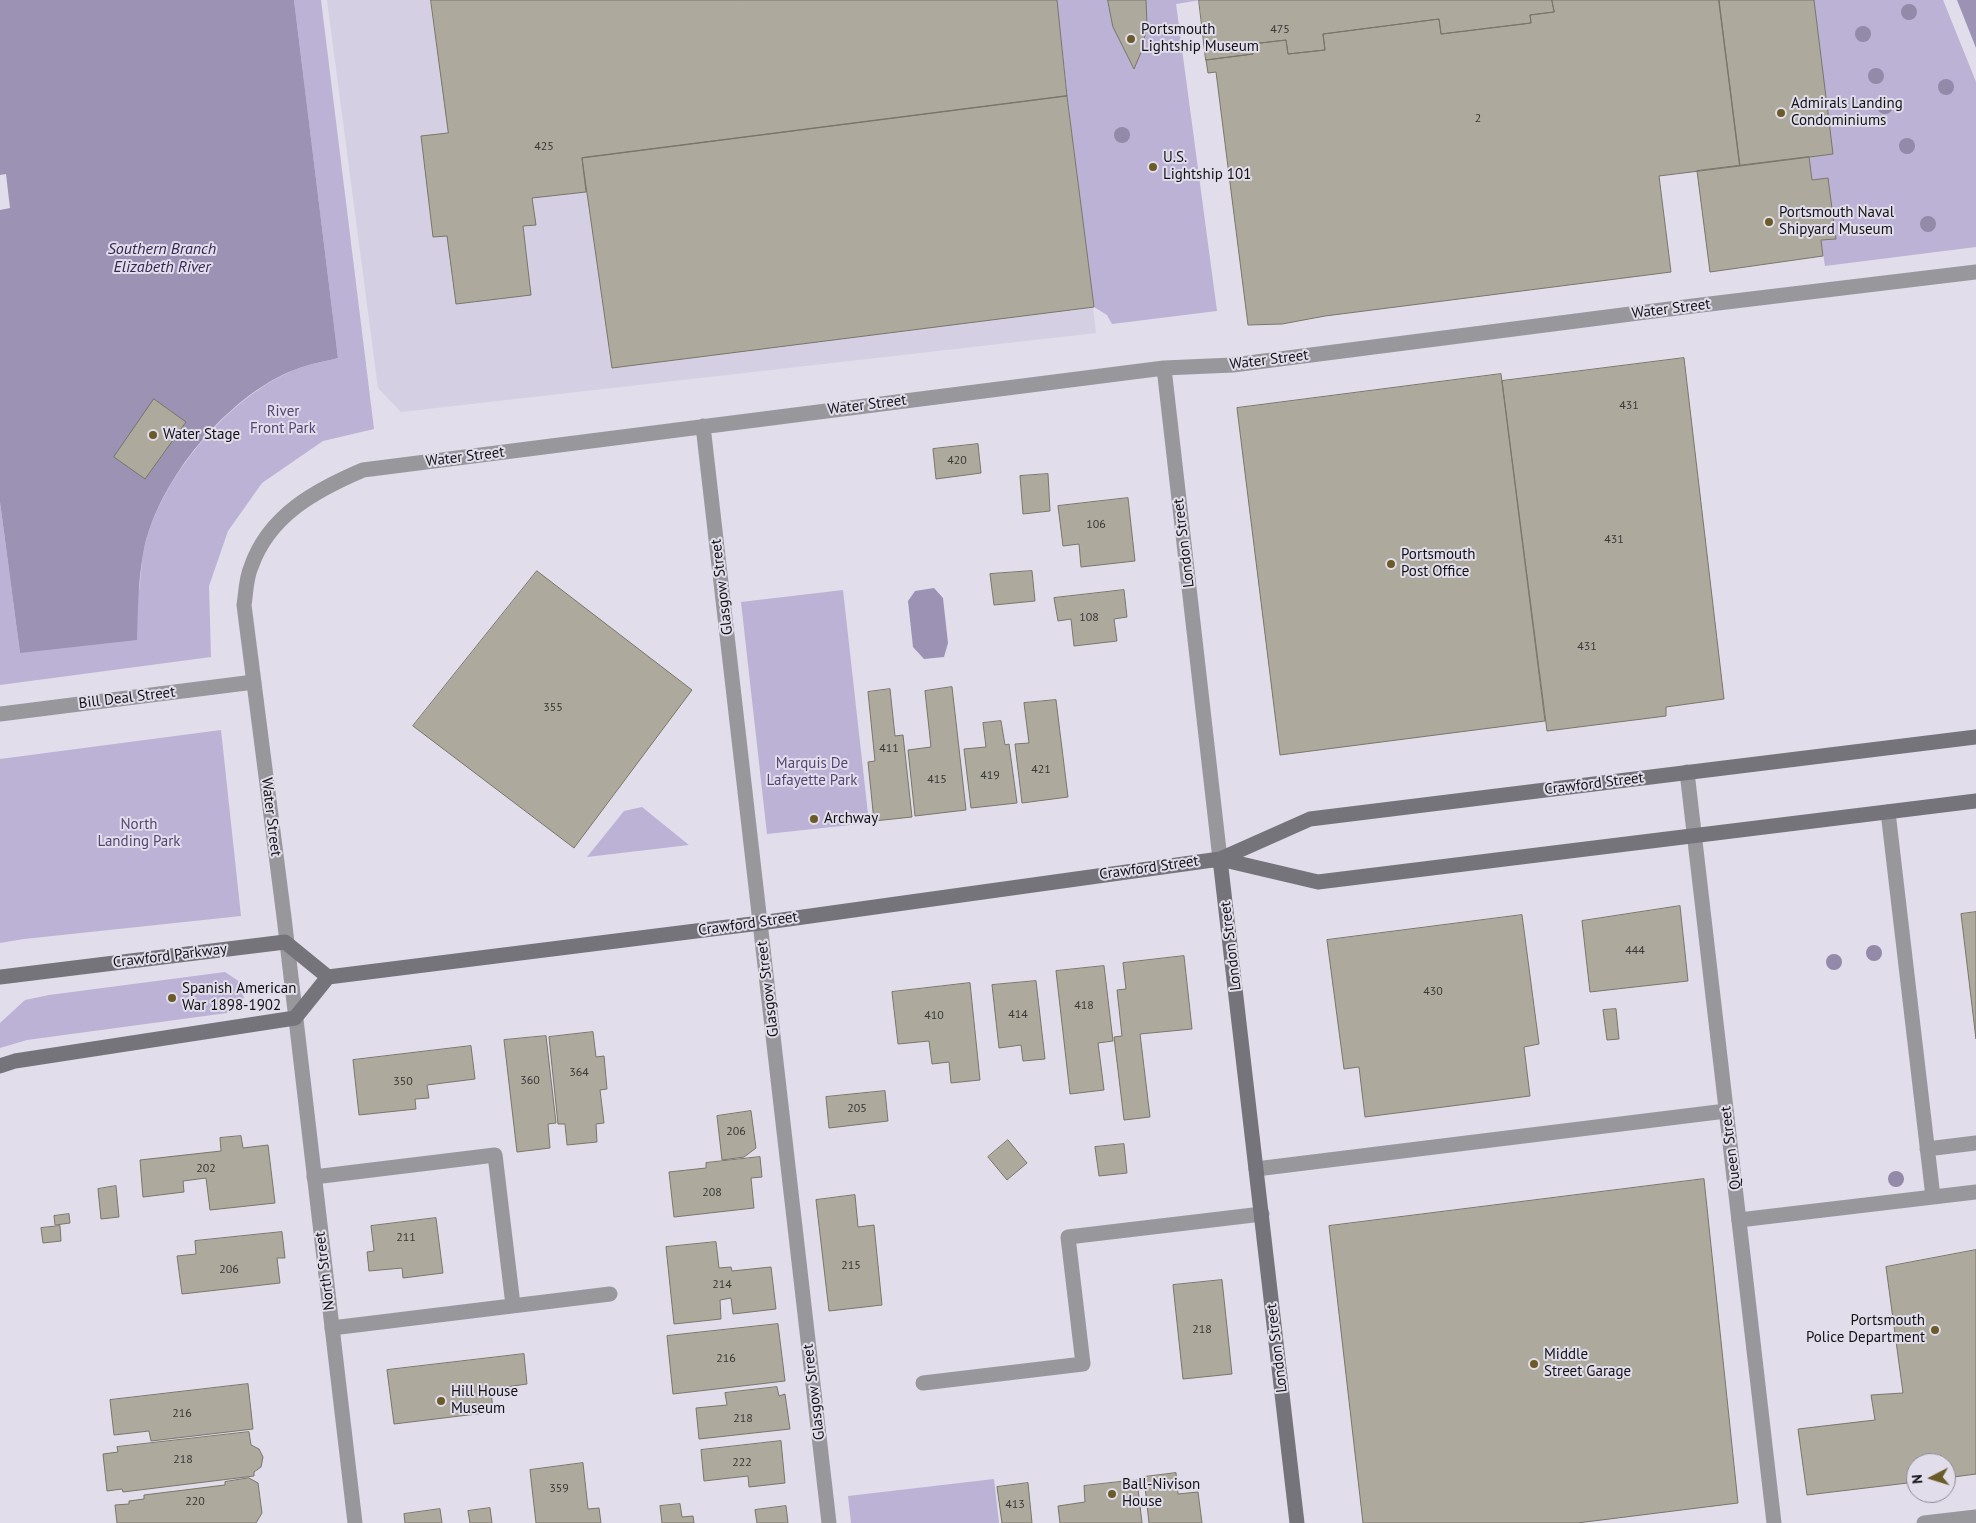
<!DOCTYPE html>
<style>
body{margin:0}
#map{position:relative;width:1976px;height:1523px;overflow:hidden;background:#e1ddea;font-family:"PT Sans",sans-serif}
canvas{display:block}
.north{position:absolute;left:1906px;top:1453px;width:50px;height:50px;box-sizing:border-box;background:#e1ddea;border:1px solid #8e8b94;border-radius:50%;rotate:265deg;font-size:14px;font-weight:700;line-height:20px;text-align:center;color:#111014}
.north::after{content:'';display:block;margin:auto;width:18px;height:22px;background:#6a5b28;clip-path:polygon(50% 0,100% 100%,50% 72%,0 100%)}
</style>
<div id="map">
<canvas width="1976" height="1523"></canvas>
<div class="north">N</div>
</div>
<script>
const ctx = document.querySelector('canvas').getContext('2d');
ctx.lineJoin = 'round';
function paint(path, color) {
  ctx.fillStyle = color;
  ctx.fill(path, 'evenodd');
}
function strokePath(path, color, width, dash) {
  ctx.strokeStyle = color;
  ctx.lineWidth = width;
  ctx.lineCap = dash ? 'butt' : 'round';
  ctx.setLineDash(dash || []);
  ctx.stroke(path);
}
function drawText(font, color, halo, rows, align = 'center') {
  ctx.font = font + ' "PT Sans",sans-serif';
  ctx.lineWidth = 4;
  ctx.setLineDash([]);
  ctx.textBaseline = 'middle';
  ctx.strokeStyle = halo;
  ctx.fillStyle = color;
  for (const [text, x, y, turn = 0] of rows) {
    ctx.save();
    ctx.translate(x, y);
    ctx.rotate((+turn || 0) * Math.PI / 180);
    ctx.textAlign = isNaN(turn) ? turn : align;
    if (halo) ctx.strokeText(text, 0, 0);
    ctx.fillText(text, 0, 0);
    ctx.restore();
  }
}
const built = new Path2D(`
 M327 0H1057L1096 333 401 412 378 388Z`);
const green = new Path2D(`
 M294 0H321L374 429 323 441 262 483 228 531 209 586 211 657 0 685V502L20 653 139 591C141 577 141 563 144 549 159 480 228 397 294 370 308 364 323 362 338 358Z
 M1057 0H1201L1176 4 1217 311 1112 324 1107 315 1094 307 1070 118Z
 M1814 0H1943L1976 82V247L1825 266 1821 240 1835 239 1828 178 1812 180 1809 157Z
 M843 590 869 823 767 834 741 602Z
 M221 730 241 916 24 939 0 943V759Z
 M642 807 689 845 587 857 624 811Z
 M225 972 240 982 244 998 227 1013 27 1040 0 1048V1023L25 1000 49 995Z
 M994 1479 999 1523H851L848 1496Z`);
const water = new Path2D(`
 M0 0H294L338 358C323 362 308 364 294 370 227 396 159 480 144 549 138 579 138 610 137 640L20 653 0 502Z
 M1943 0H1976V82Z
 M934 588 943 598 948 643 944 657 924 659 913 647 908 601 915 591Z`);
const pier = new Path2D(`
 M1943 0H1957L1976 48V82Z
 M6 174 10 208 0 210V175Z`);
const building = new Path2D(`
 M431 0H1057L1067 96 582 158 586 192 532 198 536 225 523 226 531 295 456 304 447 236 433 237 421 136 448 133Z
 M1108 0H1146L1147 25 1142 50 1134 69 1113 27Z
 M1199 0H1552L1554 12 1530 15 1531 23 1441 34 1439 19 1323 34 1325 50 1288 54 1286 40 1252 44 1253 54 1206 60Z
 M1552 0H1719L1740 166 1659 176 1671 272 1325 316 1282 324 1248 325 1216 72 1208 73 1206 60 1253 54 1252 44 1286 40 1288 54 1325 50 1323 34 1439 19 1441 34 1531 23 1530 15 1554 12Z
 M1719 0H1814L1833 154 1740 166Z
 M1067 96 1094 307 612 368 582 158Z
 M1809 157 1812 180 1828 178 1836 239 1821 240 1823 256 1710 272 1697 171Z
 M1684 358 1724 699 1666 707V716L1547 731 1502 381Z
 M1501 374 1545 721 1280 755 1237 408Z
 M154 399 186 422 145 479 114 457Z
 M978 444 981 473 936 479 933 449Z
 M1048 474 1050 511 1023 514 1020 476Z
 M1128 498 1135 561 1081 567 1079 544 1063 546 1058 506Z
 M537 571 692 690 574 848 413 726Z
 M1032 571 1035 601 994 605 990 574Z
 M1124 590 1127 617 1114 619 1117 641 1074 646 1071 619 1058 621 1054 598Z
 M952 687 966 810 915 816 908 750 931 747 925 691Z
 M890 689 895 736 903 735 912 817 874 821 868 762 875 761 868 692Z
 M1056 700 1068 797 1022 803 1015 744 1029 743 1024 703Z
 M1001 721 1005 745 1009 744 1017 803 971 808 964 749 986 747 983 723Z
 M1680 906 1688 981 1590 992 1582 921Z
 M1976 912V1039L1961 914Z
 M1522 915 1539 1044 1524 1047 1530 1096 1365 1117 1359 1067 1344 1069 1327 940Z
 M1184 956 1192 1029 1140 1034 1150 1117 1124 1120 1114 1037 1122 1036 1117 990 1126 989 1123 963Z
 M1104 966 1113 1041 1098 1043 1104 1090 1070 1094 1056 971Z
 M1036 981 1045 1059 1023 1061 1021 1045 999 1048 992 985Z
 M970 983 980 1080 951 1083 949 1062 932 1064 929 1041 898 1044 892 992Z
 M1616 1009 1619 1039 1607 1040 1603 1010Z
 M593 1032 596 1057 604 1056 607 1089 600 1090 604 1123 596 1124 597 1142 567 1145 565 1124H558L549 1037Z
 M546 1036 556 1123 548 1124 550 1148 517 1152 504 1040Z
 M471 1046 475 1079 427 1085 429 1098 415 1099 416 1109 359 1115 353 1060Z
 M885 1091 888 1121 829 1128 826 1097Z
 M751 1111 756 1148 744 1157 722 1160 717 1116Z
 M241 1136 243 1148 268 1145 275 1203 210 1210 206 1178 183 1181 184 1192 143 1197 140 1160 221 1151 220 1138Z
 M1008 1140 1027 1163 1007 1180 988 1157Z
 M1124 1144 1127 1173 1099 1176 1095 1147Z
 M760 1157 762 1177 751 1178 754 1208 674 1217 669 1172 706 1168V1163Z
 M1704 1179 1738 1503 1577 1523H1363L1329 1226Z
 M116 1186 119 1217 101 1219 98 1189Z
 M855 1195 858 1227 874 1225 882 1305 829 1311 816 1200Z
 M69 1214 70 1223 55 1225 54 1216Z
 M436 1218 443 1273 403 1278 402 1268 369 1271 367 1252 374 1251 371 1226Z
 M60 1226 61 1241 43 1243 41 1228Z
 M282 1232 285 1258H277L280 1283 182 1294 177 1256 196 1254 195 1241Z
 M716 1242 719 1268 731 1267 732 1271 771 1267 776 1309 733 1314 731 1298 720 1300 721 1319 674 1324 666 1247Z
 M1976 1250V1474L1946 1478V1463H1916V1482L1807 1495 1798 1429 1875 1420 1871 1395 1903 1393 1886 1267Z
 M1222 1280 1232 1374 1183 1379 1173 1285Z
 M778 1324 785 1381 673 1394 667 1336Z
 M524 1354 527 1384 491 1389 493 1412 394 1424 387 1370Z
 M248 1384 253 1429 151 1441 149 1431 114 1435 110 1400Z
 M777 1387 779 1396 785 1394 790 1429 699 1439 696 1408 727 1405 725 1393Z
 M249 1432 251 1445 259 1449 263 1457 261 1467 254 1472V1476L123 1492 122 1489 107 1491 103 1454 118 1452 117 1447Z
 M781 1441 785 1483 749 1487 748 1476 704 1481 701 1450Z
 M583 1463 588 1509 599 1508 601 1523H536L530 1470Z
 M1176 1473 1178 1494 1198 1492 1202 1523H1149L1144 1477Z
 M249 1478 258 1483 262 1513 256 1523H117L115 1505 129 1504V1501L144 1499V1495L225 1485V1482Z
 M1137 1480 1142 1523H1060L1058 1506 1085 1502 1084 1486Z
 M1028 1483 1032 1523H1002L997 1487Z
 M680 1504 682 1517 693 1516 694 1523H662L660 1506Z
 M786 1506 788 1523H757L755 1510Z
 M490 1508 492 1523H470L468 1511Z
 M440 1509 442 1523H405L404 1514Z`);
const lane = new Path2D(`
 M1888 812 1933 1197
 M1927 1149 1976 1143
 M1256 1169 1726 1111
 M314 1177 495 1155 513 1305
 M1739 1220 1976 1192
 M332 1328 610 1294
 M923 1383 1083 1364 1068 1237 1262 1214`);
const street = new Path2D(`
 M1164 368 1220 859
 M703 426 829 1523
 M0 714 254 682
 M1687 772 1774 1523
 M355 1523 284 917 244 605C246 593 246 578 251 567 269 515 316 490 363 470L1164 368 1233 365 1693 306 1976 272
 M1924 1523 1976 1517`);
const secondary = new Path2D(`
 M1220 859 1318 882 1976 801
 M1220 859 1297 1523
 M0 977 285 942 328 977
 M0 1066 15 1061 295 1018 328 977 760 923 1220 859 1310 819 1976 737`);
const trees = [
 [1909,12],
 [1863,34],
 [1876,76],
 [1946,87],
 [1885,106],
 [1122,135],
 [1907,146],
 [1928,224],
 [1874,953],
 [1834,962],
 [1896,1179]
];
const markers = [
 [1131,39,5,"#6a5b28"],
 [1781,113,5,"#6a5b28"],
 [1153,167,5,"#6a5b28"],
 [1769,222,5,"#6a5b28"],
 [153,435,5,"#6a5b28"],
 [1391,564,5,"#6a5b28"],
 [814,819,5,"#6a5b28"],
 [172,998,5,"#6a5b28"],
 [1935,1330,5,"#6a5b28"],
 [1534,1364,5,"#6a5b28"],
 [441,1401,5,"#6a5b28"],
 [1112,1494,5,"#6a5b28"]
];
const numberNames = [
 ["475",1280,30],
 ["2",1478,119],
 ["425",544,147],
 ["431",1629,406],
 ["420",957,461],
 ["106",1096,525],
 ["431",1614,540],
 ["108",1089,618],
 ["431",1587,647],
 ["355",553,708],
 ["411",889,749],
 ["421",1041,770],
 ["419",990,776],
 ["415",937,780],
 ["444",1635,951],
 ["430",1433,992],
 ["418",1084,1006],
 ["414",1018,1015],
 ["410",934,1016],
 ["364",579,1073],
 ["360",530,1081],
 ["350",403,1082],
 ["205",857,1109],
 ["206",736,1132],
 ["202",206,1169],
 ["208",712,1193],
 ["211",406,1238],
 ["215",851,1266],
 ["206",229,1270],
 ["214",722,1285],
 ["218",1202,1330],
 ["216",726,1359],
 ["216",182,1414],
 ["218",743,1419],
 ["218",183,1460],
 ["222",742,1463],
 ["359",559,1489],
 ["220",195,1502],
 ["413",1015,1505]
];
const poiNames = [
 ["Portsmouth",1141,30],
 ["Lightship Museum",1141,47],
 ["Admirals Landing",1791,104],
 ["Condominiums",1791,121],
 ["U.S.",1163,158],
 ["Lightship 101",1163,175],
 ["Portsmouth Naval",1779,213],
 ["Shipyard Museum",1779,230],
 ["Water Stage",163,435],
 ["Portsmouth",1401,555],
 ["Post Office",1401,572],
 ["Archway",824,819],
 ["Spanish American",182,989],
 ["War 1898-1902",182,1006],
 ["Portsmouth",1925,1321,"right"],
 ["Police Department",1925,1338,"right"],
 ["Middle",1544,1355],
 ["Street Garage",1544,1372],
 ["Hill House",451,1392],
 ["Museum",451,1409],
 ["Ball-Nivison",1122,1485],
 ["House",1122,1502]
];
const streetNames = [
 ["Water Street",1671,309,-7],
 ["Water Street",1269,360,-7],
 ["Water Street",867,405,-7],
 ["Water Street",465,457,-7],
 ["London Street",1184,543,-97],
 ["Glasgow Street",722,587,-97],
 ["Bill Deal Street",127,698,-7],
 ["Crawford Street",1594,784,-7],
 ["Water Street",271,817,83],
 ["Crawford Street",1149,868,-8],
 ["Crawford Street",748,924,-8],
 ["London Street",1231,946,-97],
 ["Crawford Parkway",170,956,-7],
 ["Glasgow Street",768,989,-97],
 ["Queen Street",1731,1148,-97],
 ["North Street",325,1271,-97],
 ["London Street",1277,1348,-97],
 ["Glasgow Street",814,1392,-97]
];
const parkNames = [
 ["River",283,412],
 ["Front Park",283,429],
 ["Marquis De",812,764],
 ["Lafayette Park",812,781],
 ["North",139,825],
 ["Landing Park",139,842]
];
const waterNames = [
 ["Southern Branch",162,249],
 ["Elizabeth River",162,267]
];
paint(built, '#d4cfe3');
paint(green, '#bcb2d5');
paint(water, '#9c92b4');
paint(pier, '#e1ddea');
paint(building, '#adaa9d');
strokePath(building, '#79756a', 1);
strokePath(lane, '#98979c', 15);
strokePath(street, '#98979c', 15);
strokePath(secondary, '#76747b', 15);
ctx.fillStyle = '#9389a9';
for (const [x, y] of trees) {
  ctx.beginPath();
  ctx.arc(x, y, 8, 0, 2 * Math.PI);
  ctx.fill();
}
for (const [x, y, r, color] of markers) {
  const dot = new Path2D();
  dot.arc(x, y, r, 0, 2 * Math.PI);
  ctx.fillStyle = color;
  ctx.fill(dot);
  strokePath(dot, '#e1ddea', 2);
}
drawText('12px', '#383636', null, numberNames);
drawText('15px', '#111014', '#e1ddea', poiNames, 'left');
drawText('15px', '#111014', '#e1ddea', streetNames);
drawText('15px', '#544474', '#e1ddea', parkNames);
drawText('italic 16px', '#352552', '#e1ddea', waterNames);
</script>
